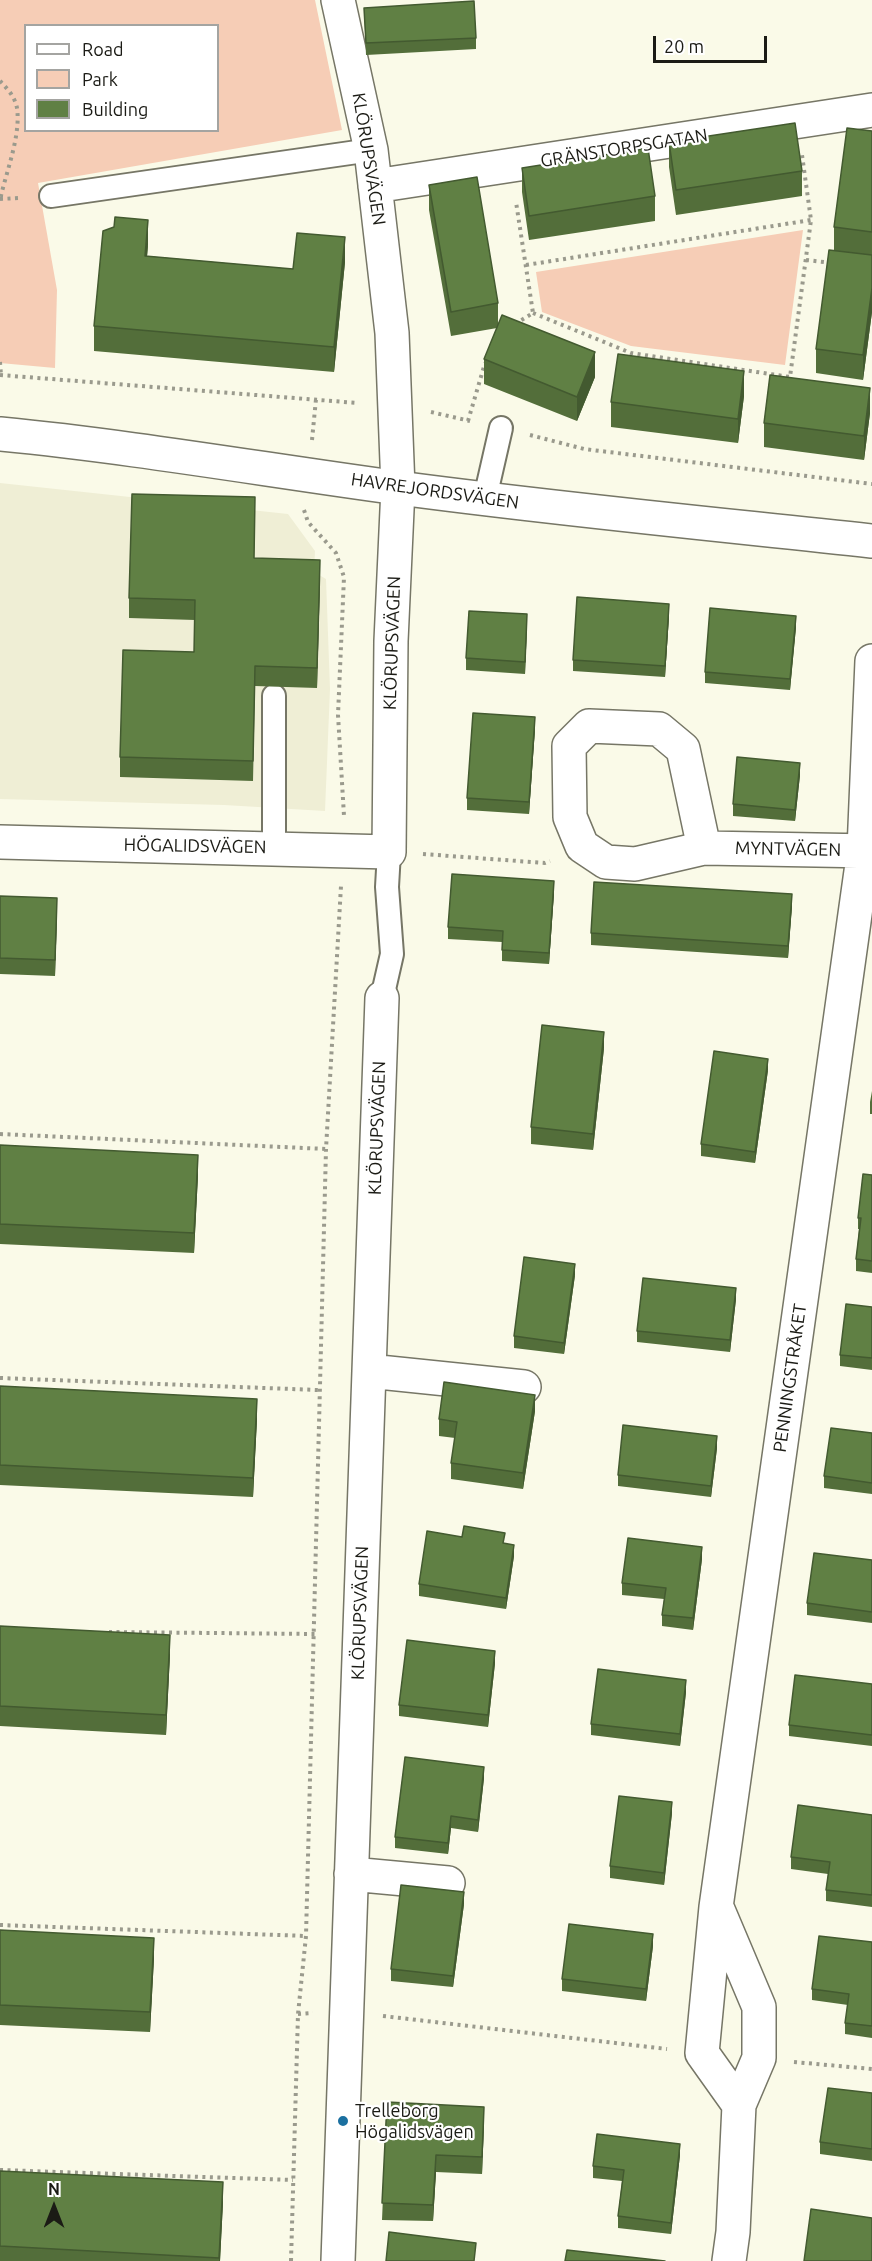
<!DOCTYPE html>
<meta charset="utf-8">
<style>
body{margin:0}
#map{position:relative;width:872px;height:2261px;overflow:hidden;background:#fafae8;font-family:Ubuntu,sans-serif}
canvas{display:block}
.legend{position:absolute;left:24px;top:24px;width:195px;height:108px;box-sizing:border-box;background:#fff;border:2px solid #a4a4a1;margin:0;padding:8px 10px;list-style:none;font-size:18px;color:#1b1b15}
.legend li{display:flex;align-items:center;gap:12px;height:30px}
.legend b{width:30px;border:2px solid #a4a4a1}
.north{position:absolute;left:24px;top:2177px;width:60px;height:60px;-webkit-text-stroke:4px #fff;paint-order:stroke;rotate:0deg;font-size:16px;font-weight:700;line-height:24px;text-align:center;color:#1b1b15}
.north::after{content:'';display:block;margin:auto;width:21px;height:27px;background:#1b1b15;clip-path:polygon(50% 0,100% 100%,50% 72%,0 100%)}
.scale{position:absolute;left:653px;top:36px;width:114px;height:27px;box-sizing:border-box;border:3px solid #1b1b15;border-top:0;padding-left:8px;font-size:18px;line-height:21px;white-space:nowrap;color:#1b1b15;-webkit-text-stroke:4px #fff;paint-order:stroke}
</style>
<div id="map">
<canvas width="872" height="2261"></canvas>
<ul class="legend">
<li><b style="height:8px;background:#fff"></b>Road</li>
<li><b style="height:16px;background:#f6cdb6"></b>Park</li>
<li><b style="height:16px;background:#608044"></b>Building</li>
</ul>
<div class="north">N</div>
<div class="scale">20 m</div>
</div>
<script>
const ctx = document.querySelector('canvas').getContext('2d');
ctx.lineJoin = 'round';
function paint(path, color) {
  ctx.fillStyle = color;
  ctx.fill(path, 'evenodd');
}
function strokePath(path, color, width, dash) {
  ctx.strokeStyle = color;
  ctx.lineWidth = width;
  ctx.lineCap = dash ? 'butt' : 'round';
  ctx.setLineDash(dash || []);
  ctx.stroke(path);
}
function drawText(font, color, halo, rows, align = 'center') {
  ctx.font = font + ' Ubuntu,sans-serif';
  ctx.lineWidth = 4.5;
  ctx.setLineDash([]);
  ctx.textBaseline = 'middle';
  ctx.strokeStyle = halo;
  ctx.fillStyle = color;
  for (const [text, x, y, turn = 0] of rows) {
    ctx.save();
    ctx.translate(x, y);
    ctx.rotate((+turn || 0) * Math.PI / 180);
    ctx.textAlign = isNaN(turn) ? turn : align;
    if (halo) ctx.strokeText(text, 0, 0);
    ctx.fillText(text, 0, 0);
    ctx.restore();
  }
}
const built = new Path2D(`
 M0 483 288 514 315 551 314 572 326 579 330 689 325 811 224 805 0 799Z`);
const green = new Path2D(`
 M0 0H315L342 130 38 183 57 290 55 368 0 363ZM26 26H218V130H26Z
 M803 230 785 365 631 346 542 312 536 272Z`);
const path = new Path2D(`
 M0 81C7 88 15 97 17 108 21 136 6 172 0 200
 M0 199 20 198
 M806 260 832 263
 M526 265 811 220
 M533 313 631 353 790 377 811 220 802 155
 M515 324 533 313 516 202
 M0 362 1 375
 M0 375 358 403
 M431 412 470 421
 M468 421 485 363
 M530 435 584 449 872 484
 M312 440 316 399
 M304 510 308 522 336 553 344 577 338 715 344 816
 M423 854 545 863 550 861
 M0 1134 326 1149
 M0 1378 318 1390
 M109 1632 315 1634
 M0 1925 306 1936
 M298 2014 313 2013
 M383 2016 667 2049
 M794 2062 872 2069
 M0 2170 293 2180
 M291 2261 298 2014 306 1936 326 1149 341 886`);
const service = new Path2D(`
 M51 196 371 150
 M485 498 501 428
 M274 696V847
 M382 998 392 954 387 887 389 852`);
const minor = new Path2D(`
 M375 186 872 110
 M0 842 389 852 391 641 398 488 392 333 371 150 338 0
 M704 848 683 749 659 729 589 726 569 746 570 817 582 846 606 862 635 864 704 848 872 851
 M369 1371 524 1387
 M351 1874 448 1883
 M718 1910 759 2007V2058L739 2105
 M338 2261 382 998
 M729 2261 733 2232 739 2105 702 2053 716 1907 864 850 872 661`);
const tertiary = new Path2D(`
 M0 434C134 447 266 470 399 488 556 509 714 524 872 541`);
const wall = new Path2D(`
 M364 8 476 38V49L366 55Z
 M872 131V312L863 380 816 373V349L834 250V227Z
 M669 142 802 171V196L676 215 669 167Z
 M522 168 655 196V221L529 240 522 192Z
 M429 185 498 303V325L595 377 577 421 484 384V359L497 328 451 336 429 210Z
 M148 245 147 256 293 269 345 262 334 372 94 351V326Z
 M744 396 738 443 611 427V402Z
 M870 413 864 460 764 447V423Z
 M255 517 254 558 320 580 317 688 255 686 253 781 120 777V757L194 652 195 620 129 618V598Z
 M669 616 665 677 573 671V660Z
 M527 626 525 674 466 670V658Z
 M796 627 790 690 705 683V672Z
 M535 729 529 814 467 810V798Z
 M800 775 795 821 733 816V804Z
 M554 893 549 964 502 961V942L448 939V927Z
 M0 896 57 915 55 976 0 974Z
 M792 906 788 958 591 945V933Z
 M604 1048 593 1150 531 1144V1127Z
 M768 1070 755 1163 701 1156V1144Z
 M872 1091V1114H870V1102Z
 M0 1145 198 1175 194 1253 0 1244Z
 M872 1175V1273L856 1271V1259L859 1229H858V1218Z
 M575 1275 564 1354 514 1348V1336Z
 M736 1299 730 1352 637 1342V1331Z
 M872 1307V1370L840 1366V1355Z
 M0 1386 257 1419 253 1497 0 1485Z
 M535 1411 523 1489 451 1479V1463L455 1438 439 1436V1419Z
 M872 1433V1494L824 1488V1476Z
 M717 1448 711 1497 618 1486V1475Z
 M505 1544 514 1556 506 1609 419 1596V1584Z
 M702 1559 693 1630 662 1626V1615L664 1599 622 1595V1583Z
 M872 1560V1623L807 1615V1603Z
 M0 1626 170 1654 166 1735 0 1726Z
 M495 1663 488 1727 399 1716V1705Z
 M872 1684V1746L789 1736V1725Z
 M686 1692 680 1746 591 1735V1724Z
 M484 1778 478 1832 451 1828 448 1854 395 1848V1837Z
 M672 1813 664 1885 610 1878V1866Z
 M872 1815V1907L826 1901V1890L828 1874 791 1869V1857Z
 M464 1904 453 1987 391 1981V1969Z
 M0 1930 154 1958 150 2032 0 2025Z
 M872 1942V2038L845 2034V2023L848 2005 812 2000V1989Z
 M653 1946 646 2001 562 1991V1979Z
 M872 2093V2161L820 2154V2142Z
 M387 2102 484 2123 482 2174 436 2172 433 2221 382 2220Z
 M680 2155 671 2234 618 2228V2216L622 2181 593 2178V2166Z
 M0 2171 223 2202 220 2261H0Z`);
const shadedWall = new Path2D(`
 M148 220V245L145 281V256Z
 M345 237V262L334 372V347Z
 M872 288V312L863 380V355Z
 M595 352V377L577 421V397Z
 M744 371V396L738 443V419Z
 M870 388V413L864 460V436Z
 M320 560V580L317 688V668Z
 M669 604V616L665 677V666Z
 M527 614V626L525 674V662Z
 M796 616V627L790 690V679Z
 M535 717V729L529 814V802Z
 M800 763V775L795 821V810Z
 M554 881V893L549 964V953Z
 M792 894V906L788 958V946Z
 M57 898V915L55 976V960Z
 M604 1032V1048L593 1150V1134Z
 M768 1059V1070L755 1163V1152Z
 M198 1155V1175L194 1253V1233Z
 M575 1264V1275L564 1354V1343Z
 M736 1288V1299L730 1352V1340Z
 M535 1395V1411L523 1489V1473Z
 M257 1399V1419L253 1497V1478Z
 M717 1436V1448L711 1497V1486Z
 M514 1545V1556L506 1609V1598Z
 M702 1547V1559L693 1630V1618Z
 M170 1635V1654L166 1735V1715Z
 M495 1651V1663L488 1727V1715Z
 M686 1680V1692L680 1746V1734Z
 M484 1767V1778L478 1832V1820Z
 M672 1802V1813L664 1885V1873Z
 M451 1816V1828L448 1854V1843Z
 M464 1892V1904L453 1987V1976Z
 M653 1934V1946L646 2001V1989Z
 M154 1938V1958L150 2032V2012Z
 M484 2107V2123L482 2174V2157Z
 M680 2144V2155L671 2234V2223Z
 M436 2155V2172L433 2221V2205Z
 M223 2182V2202L220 2261H219Z`);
const building = new Path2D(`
 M474 1 476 38 366 43 364 8Z
 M795 123 802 171 676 190 669 142Z
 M847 128 872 131V232L834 227Z
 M648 148 655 196 529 216 522 168Z
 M477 177 498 303 451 312 429 185Z
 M115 217 148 220 145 256 293 269 297 233 345 237 334 347 94 326 103 231 114 227Z
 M829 250 872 255V288L863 355 816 349Z
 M502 315 595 352 577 397 484 359Z
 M618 354 744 371 738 419 611 402Z
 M770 375 870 388 864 436 764 423Z
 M132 494 255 497 254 558 320 560 317 668 255 666 253 761 120 757 123 650 194 652 195 600 129 598Z
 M577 597 669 604 665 666 573 660Z
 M710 608 796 616 790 679 705 672Z
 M469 611 527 614 525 662 466 658Z
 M473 713 535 717 529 802 467 798Z
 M737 757 800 763 795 810 733 804Z
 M452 874 554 881 549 953 502 950 503 931 448 927Z
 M594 882 792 894 788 946 591 933Z
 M0 896 57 898 55 960 0 958Z
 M542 1025 604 1032 593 1134 531 1127Z
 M714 1051 768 1059 755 1152 701 1144Z
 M0 1145 198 1155 194 1233 0 1224Z
 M863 1174 872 1175V1261L856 1259 861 1218H858Z
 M524 1257 575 1264 564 1343 514 1336Z
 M643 1278 736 1288 730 1340 637 1331Z
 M846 1304 872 1307V1358L840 1355Z
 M444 1382 535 1395 523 1473 451 1463 457 1422 439 1419Z
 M0 1386 257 1399 253 1478 0 1465Z
 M623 1425 717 1436 711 1486 618 1475Z
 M831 1428 872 1433V1483L824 1476Z
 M464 1526 505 1533 503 1543 514 1545 506 1598 419 1584 427 1531 462 1537Z
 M628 1538 702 1547 693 1618 662 1615 666 1588 622 1583Z
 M814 1553 872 1560V1612L807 1603Z
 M0 1626 170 1635 166 1715 0 1706Z
 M407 1640 495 1651 488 1715 399 1705Z
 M598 1669 686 1680 680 1734 591 1724Z
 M795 1675 872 1684V1735L789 1725Z
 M405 1757 484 1767 478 1820 451 1816 448 1843 395 1837Z
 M619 1796 672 1802 664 1873 610 1866Z
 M798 1805 872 1815V1895L826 1890 830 1862 791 1857Z
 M401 1885 464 1892 453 1976 391 1969Z
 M569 1924 653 1934 646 1989 562 1979Z
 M0 1930 154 1938 150 2012 0 2005Z
 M819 1936 872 1942V2026L845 2023 849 1994 812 1989Z
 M828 2088 872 2093V2149L820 2142Z
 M387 2102 484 2107 482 2157 436 2155 433 2205 382 2203Z
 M597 2134 680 2144 671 2223 618 2216 624 2170 593 2166Z
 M0 2171 223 2182 219 2258 0 2246Z
 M811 2209 872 2218V2261H804Z
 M389 2232 476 2243 474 2261H386Z
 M567 2250 665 2261H565Z`);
const markers = [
 [343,2121,6,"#1b70a0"]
];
const streetNames = [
 ["GRÄNSTORPSGATAN",624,148,-9],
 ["KLÖRUPSVÄGEN",369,159,81],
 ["HAVREJORDSVÄGEN",435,491,8],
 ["KLÖRUPSVÄGEN",392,643,-88],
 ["HÖGALIDSVÄGEN",195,846,1],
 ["MYNTVÄGEN",788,849,1],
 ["KLÖRUPSVÄGEN",377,1128,-88],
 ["PENNINGSTRÅKET",790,1378,-82],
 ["KLÖRUPSVÄGEN",360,1613,-88]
];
const poiNames = [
 ["Trelleborg",355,2111],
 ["Högalidsvägen",355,2132]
];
paint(built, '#efeed5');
paint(green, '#f6cdb6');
strokePath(service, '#767666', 26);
strokePath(minor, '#767666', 36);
strokePath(tertiary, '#767666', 36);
strokePath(path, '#9a9a8d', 4, [3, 4.5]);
strokePath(service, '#fff', 22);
strokePath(minor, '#fff', 33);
strokePath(tertiary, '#fff', 33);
paint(wall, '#536e3a');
paint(shadedWall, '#435a30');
paint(building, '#608044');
strokePath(building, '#435a30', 1.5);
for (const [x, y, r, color] of markers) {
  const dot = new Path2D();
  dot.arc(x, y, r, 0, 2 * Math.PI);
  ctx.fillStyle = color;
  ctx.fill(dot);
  strokePath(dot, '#fff', 2);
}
drawText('18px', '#1b1b15', '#fff', streetNames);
drawText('18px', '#1b1b15', '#fff', poiNames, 'left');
</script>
